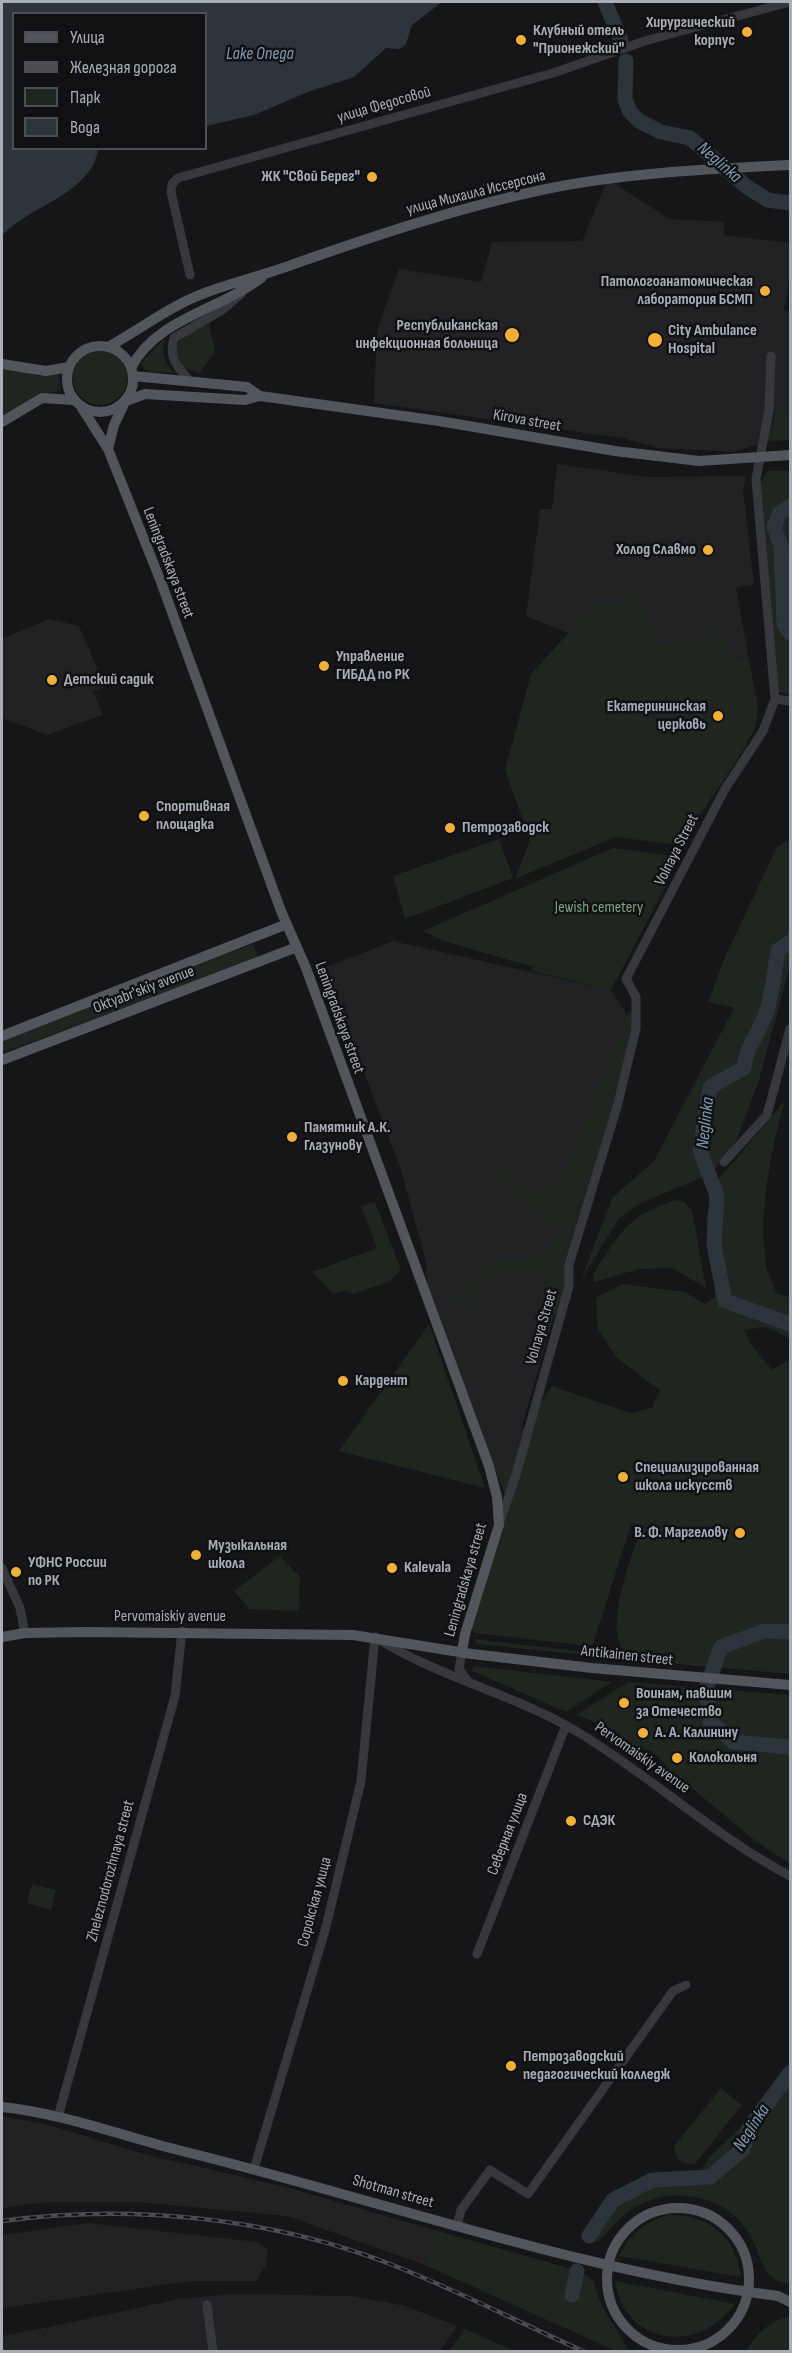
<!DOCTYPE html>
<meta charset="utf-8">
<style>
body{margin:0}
#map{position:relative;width:792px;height:2353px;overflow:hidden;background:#161618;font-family:"Sofia Sans Condensed",sans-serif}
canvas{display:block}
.frame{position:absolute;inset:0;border:3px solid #a8adb8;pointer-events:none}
.legend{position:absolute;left:12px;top:12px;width:195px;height:138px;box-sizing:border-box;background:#111113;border:2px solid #4d4f55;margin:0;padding:8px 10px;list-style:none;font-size:18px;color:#a8adb8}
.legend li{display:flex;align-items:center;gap:12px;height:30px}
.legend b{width:30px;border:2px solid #4d4f55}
</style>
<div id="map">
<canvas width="792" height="2353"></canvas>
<div class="frame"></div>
<ul class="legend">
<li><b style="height:8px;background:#53555c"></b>Улица</li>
<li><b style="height:8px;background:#4a4c52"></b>Железная дорога</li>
<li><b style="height:16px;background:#1e261f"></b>Парк</li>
<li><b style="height:16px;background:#2c353c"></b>Вода</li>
</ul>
</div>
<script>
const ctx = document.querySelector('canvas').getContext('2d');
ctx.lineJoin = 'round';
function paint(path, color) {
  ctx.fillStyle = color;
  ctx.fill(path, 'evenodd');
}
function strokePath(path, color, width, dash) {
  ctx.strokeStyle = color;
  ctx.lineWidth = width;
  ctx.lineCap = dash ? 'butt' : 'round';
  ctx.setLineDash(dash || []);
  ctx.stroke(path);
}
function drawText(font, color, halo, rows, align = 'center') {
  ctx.font = font + ' "Sofia Sans Condensed",sans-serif';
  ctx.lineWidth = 5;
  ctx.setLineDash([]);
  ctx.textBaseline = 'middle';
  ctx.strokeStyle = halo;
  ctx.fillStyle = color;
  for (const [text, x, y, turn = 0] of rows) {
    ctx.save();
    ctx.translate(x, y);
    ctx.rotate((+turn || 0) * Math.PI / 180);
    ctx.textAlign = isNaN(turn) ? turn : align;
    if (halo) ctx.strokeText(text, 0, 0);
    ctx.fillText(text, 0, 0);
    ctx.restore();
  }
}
const built = new Path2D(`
 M608 179 669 219 724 222V235L790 243V271L784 310 790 312V411L773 413 771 441 732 452 660 448 622 438 374 403 377 330 399 269 481 282 492 242 582 241Z
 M557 464 647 477 746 476 743 488 754 585 736 587 749 660 733 657 721 634 654 645 596 604 569 633 526 616 540 509H552Z
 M49 619 79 626 105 687 93 691 103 715 47 735 2 718V639Z
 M393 941 611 990 636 1029 509 1472 495 1468 427 1282 426 1261 400 1167 324 968Z
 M2 2116 45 2124 148 2155 286 2187 434 2230 425 2265 287 2216 138 2202H47L2 2208Z
 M88 2223 258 2242 268 2249 266 2265 256 2281H190L2 2308V2235Z
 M234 2294 353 2296 405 2306 457 2326 440 2351 2 2352V2336L48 2327 33 2349 49 2327 179 2299Z`);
const green = new Path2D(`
 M209 323 215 351 199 374 180 365 176 356 177 344 185 336Z
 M165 338C161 354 163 361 175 373L150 372 143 368 141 363Z
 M73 378a27 27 0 1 1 54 0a27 27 0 1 1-54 0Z
 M2 370H18L39 376 59 374 61 391 37 395 2 416Z
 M790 411V440L771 441 774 413Z
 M767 471H790V695L778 691 761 483Z
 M646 601 654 645 721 633 733 657 749 660 758 707 755 728 743 751 680 845 615 837 515 879 530 840 505 770 531 674 595 604Z
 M499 839 513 878 405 919 393 876Z
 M790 839V966L759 1080 736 1142 711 1174 641 1203 619 1218 581 1280 612 1198 654 1161 734 1008 708 1002 725 957 777 847Z
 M613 848 681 857 611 990 532 971 533 967 444 941 423 931Z
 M253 944 258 958 2 1053V1037Z
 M629 1011 634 1014 622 1068 597 1156 564 1249 569 1285 559 1313 547 1320 546 1271 493 1274 467 1304 453 1298 490 1260 541 1258 560 1232 491 1175 493 1172C511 1178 523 1190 542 1191L564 1172Z
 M784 1102C771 1155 758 1209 766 1263 767 1273 773 1284 777 1294L790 1297V1345L788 1338 767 1327 744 1330 750 1343 772 1370 790 1359V1674L633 1660C597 1640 631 1560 641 1529L631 1525 593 1644 589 1646 474 1633 471 1629 503 1532 505 1495 495 1468 509 1472 521 1431 552 1386 630 1413 652 1408 660 1391 616 1357 597 1328 596 1298 622 1284 685 1292 705 1304 716 1296 706 1222 712 1187Z
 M677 1200 684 1202 692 1210 706 1288 672 1268 639 1269 594 1282 593 1275C619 1233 627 1215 677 1200Z
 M375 1202 401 1270 388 1282 353 1294 345 1290 333 1294 312 1272 377 1248 361 1206Z
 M429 1324 485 1488 339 1451Z
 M280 1556 300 1577 299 1611 250 1609 234 1591Z
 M474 1639 586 1652V1655L476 1644Z
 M474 1666 612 1682 566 1712 472 1671Z
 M628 1682 790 1695V1863C745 1839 711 1799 668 1771L665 1764 652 1751C634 1749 615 1743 606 1726L576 1715Z
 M32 1884 56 1890 51 1910 27 1903Z
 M790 2070V2284C760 2280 763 2257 750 2235 728 2195 671 2184 634 2208 620 2216 610 2231 597 2242L591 2237 613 2203 642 2188 700 2173 709 2158 762 2106Z
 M721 2088 742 2105 695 2164C682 2164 675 2160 674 2146Z
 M668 2215C709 2214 736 2237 741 2277L619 2256C630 2234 644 2222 668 2215Z
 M434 2230 582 2272 593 2281 601 2304 629 2351H616L425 2265Z
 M615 2281 735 2304C700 2353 626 2348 615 2281Z
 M790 2316V2351H746C757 2333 769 2321 790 2316Z
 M465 2329 515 2351H449Z`);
const water = new Path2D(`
 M2 2H442L412 25 406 44 400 49 386 48 354 77 308 92 254 115 206 126V14H14V148L98 149C92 194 28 206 2 236Z`);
const river = new Path2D(`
 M605 2 621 40
 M626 61 625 99 630 112 639 121 661 132 690 138 747 187 768 200 790 203
 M790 506 780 513 774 527 781 546 784 624 790 633
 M790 942 778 950C774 971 773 995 765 1016 758 1035 745 1048 744 1068L710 1087 700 1150 717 1196 714 1245 725 1301 790 1324
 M790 1632 764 1631 721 1647 706 1689 710 1721 733 1742 790 1747
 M589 2236 613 2200 652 2180 710 2177 743 2149 749 2128 790 2073
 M572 2295 577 2271`);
const minor = new Path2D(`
 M190 275 171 192 172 184 178 178 553 73 648 40 790 2
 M189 380C177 366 168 358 174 338L222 310 241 294
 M775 699 790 701
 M724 1162 767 1115 790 1029
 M499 1524 515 1478 569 1286V1265L617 1107 636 1029V997L626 979 725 789 763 731 775 699 756 479 769 410 771 356
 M2 1568 20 1608 25 1633
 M462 1652 459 1669 467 1680
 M477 1954 566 1725
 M58 2117 175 1696 182 1631
 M254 2169 326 1927 361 1781 375 1637C437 1677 512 1693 576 1731 650 1775 714 1836 790 1876
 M457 2226 461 2210 490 2170 528 2194 673 1991 686 1985
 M207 2305 213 2352`);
const major = new Path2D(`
 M67 379a33 33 0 1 1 66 0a33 33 0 1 1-66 0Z
 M108 347C133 333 157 316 182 303 218 285 257 278 294 264 377 235 460 207 546 189 626 173 709 169 790 165
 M2 364 46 371 69 367
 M131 368C156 318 221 310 262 277
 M133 376 247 387 260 396
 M126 401 145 394 245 400 260 396 439 421 615 451 699 461 790 455
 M82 408 108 449 161 582 281 911 306 968 489 1466 497 1497 499 1525 465 1634 462 1652
 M2 422 42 398 73 400
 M108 449 114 425 124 404
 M2 1036 287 924
 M2 1060 297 947
 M2 1637 25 1633 85 1632 353 1635 472 1654 592 1668 790 1685
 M2 2107C61 2113 120 2135 178 2150 378 2199 573 2270 778 2296L790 2302
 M607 2279a71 71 0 1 1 142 0a71 71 0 1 1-142 0Z`);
const rail = new Path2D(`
 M2 2221C130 2204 269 2217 390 2264 457 2290 520 2323 585 2352`);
const markers = [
 [747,32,6,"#f2b134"],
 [521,40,6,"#f2b134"],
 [372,177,6,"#f2b134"],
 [765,291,6,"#f2b134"],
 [512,335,8,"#f2b134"],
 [655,340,8,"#f2b134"],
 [708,550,6,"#f2b134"],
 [324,666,6,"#f2b134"],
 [52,680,6,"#f2b134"],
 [718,716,6,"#f2b134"],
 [144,816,6,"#f2b134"],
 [450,828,6,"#f2b134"],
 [292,1137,6,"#f2b134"],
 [343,1381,6,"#f2b134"],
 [623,1477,6,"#f2b134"],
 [740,1533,6,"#f2b134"],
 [196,1555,6,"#f2b134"],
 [392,1568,6,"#f2b134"],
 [16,1572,6,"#f2b134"],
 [624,1703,6,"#f2b134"],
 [643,1733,6,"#f2b134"],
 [677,1758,6,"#f2b134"],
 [571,1821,6,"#f2b134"],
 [511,2066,6,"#f2b134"]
];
const poiNames = [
 ["Хирургический",735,23,"right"],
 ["корпус",735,41,"right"],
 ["Клубный отель",533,31],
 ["\"Прионежский\"",533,49],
 ["ЖК \"Свой Берег\"",360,177,"right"],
 ["Патологоанатомическая",753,282,"right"],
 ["лаборатория БСМП",753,300,"right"],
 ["Республиканская",498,326,"right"],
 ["инфекционная больница",498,344,"right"],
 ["City Ambulance",668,331],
 ["Hospital",668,349],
 ["Холод Славмо",696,550,"right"],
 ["Управление",336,657],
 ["ГИБДД по РК",336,675],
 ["Детский садик",64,680],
 ["Екатерининская",706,707,"right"],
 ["церковь",706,725,"right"],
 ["Спортивная",156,807],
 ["площадка",156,825],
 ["Петрозаводск",462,828],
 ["Памятник А.К.",304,1128],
 ["Глазунову",304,1146],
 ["Кардент",355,1381],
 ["Специализированная",635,1468],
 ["школа искусств",635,1486],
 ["В. Ф. Маргелову",728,1533,"right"],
 ["Музыкальная",208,1546],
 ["школа",208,1564],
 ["УФНС России",28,1563],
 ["по РК",28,1581],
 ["Kalevala",404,1568],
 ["Воинам, павшим",636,1694],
 ["за Отечество",636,1712],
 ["А. А. Калинину",655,1733],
 ["Колокольня",689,1758],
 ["СДЭК",583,1821],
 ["Петрозаводский",523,2057],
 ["педагогический колледж",523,2075]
];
const streetNames = [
 ["улица Федосовой",384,105,-16],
 ["улица Михаила Иссерсона",476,193,-14],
 ["Kirova street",527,421,10],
 ["Leningradskaya street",168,563,69],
 ["Volnaya Street",677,850,-63],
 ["Oktyabr'skiy avenue",144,990,-21],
 ["Leningradskaya street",339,1018,70],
 ["Volnaya Street",542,1327,-74],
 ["Leningradskaya street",466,1580,-74],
 ["Pervomaiskiy avenue",170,1617],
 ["Antikainen street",627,1656,6],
 ["Pervomaiskiy avenue",642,1758,35],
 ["Северная улица",508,1834,-69],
 ["Zheleznodorozhnaya street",111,1871,-75],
 ["Сорокская улица",315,1902,-75],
 ["Shotman street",393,2192,16]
];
const parkNames = [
 ["Jewish cemetery",599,908]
];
const waterNames = [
 ["Lake Onega",260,54],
 ["Neglinka",719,163,41],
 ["Neglinka",706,1123,-84],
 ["Neglinka",752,2128,-57]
];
paint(built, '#222225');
paint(green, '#1e261f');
paint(water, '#2c353c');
strokePath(river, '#2c353c', 15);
strokePath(minor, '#37383d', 9);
strokePath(major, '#53555c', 10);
strokePath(rail, '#4a4c52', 4.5);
strokePath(rail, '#111113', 2, [7]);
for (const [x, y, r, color] of markers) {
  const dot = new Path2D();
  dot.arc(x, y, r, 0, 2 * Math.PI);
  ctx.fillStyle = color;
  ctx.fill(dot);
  strokePath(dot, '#111113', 2);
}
drawText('bold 16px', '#a8adb8', '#111113', poiNames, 'left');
drawText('16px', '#a8adb8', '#111113', streetNames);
drawText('16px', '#7fa381', '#111113', parkNames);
drawText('italic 18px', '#7f9bb3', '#111113', waterNames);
</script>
